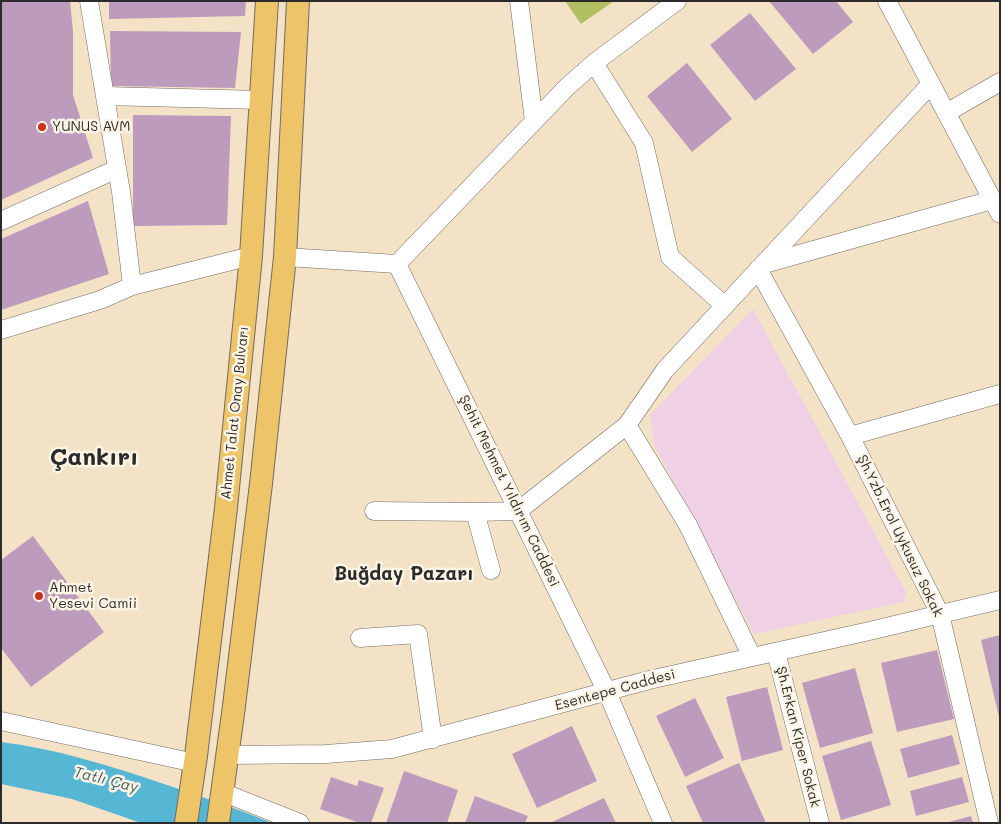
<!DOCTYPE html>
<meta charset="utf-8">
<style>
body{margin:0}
#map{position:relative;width:1001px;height:824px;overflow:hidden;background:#f4e2c7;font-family:Mali,sans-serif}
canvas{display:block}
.frame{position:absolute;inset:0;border:2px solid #2b2b2b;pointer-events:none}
</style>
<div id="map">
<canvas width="1001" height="824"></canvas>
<div class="frame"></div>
</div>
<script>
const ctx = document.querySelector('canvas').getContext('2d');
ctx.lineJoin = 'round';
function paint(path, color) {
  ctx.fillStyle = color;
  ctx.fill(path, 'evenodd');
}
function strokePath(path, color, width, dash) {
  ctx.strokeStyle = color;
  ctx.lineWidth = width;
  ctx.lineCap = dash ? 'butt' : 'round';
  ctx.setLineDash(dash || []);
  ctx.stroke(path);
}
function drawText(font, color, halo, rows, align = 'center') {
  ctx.font = font + ' Mali,sans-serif';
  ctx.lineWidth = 5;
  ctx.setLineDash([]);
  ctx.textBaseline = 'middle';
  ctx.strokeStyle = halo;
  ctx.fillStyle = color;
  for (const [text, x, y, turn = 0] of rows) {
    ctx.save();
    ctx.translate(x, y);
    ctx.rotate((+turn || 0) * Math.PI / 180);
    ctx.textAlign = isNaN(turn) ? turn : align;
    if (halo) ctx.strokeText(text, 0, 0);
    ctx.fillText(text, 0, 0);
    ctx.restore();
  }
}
const built = new Path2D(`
 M753 309 906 592 904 602 754 634 654 444 650 415Z`);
const green = new Path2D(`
 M565 1H614L581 24Z`);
const water = new Path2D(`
 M1 742C57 749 111 766 164 784 200 796 236 808 272 823H141L72 799 1 784Z`);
const building = new Path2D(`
 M1 1H70L73 31V95L93 158 1 200Z
 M109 1H246L245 16 109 19Z
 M769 1H836L853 22 813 54Z
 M750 13 796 69 755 101 710 45Z
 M110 31 241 32 235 88 111 86Z
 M687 63 732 119 692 152 647 96Z
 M133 115 231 116 227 225 133 226Z
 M88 201 109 274 1 310V239Z
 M33 536 104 632 31 687 1 648V560Z
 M1000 635V716L999 717 981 640Z
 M937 650 954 719 897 732 881 663Z
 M855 668 873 733 820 748 802 683Z
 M767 687 783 750 742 761 726 697Z
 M695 698 724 758 685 777 656 716Z
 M572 726 597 781 537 808 512 754Z
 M952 735 960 764 908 778 900 749Z
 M871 741 891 805 841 820 822 756Z
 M739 763 766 823H703L686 786Z
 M404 771 458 790 447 823H386Z
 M331 777 357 786 359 780 384 788 371 823H360L320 809Z
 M962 777 969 802 916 816 910 791Z
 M475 796 528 816 525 823H465Z
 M604 798 616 823H550Z
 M971 816 973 823H949V822Z`);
const minor = new Path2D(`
 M89 1 121 192 132 286
 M519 1 534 121
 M887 1 1000 214
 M594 63 644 143 670 257 725 306
 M105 96 261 100
 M946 113 1000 82
 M1 221 117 169
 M285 257 397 264 607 692 663 823
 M397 264 567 87 594 63 677 1
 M764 264 992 200
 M758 269 850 436 940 614 989 823
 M1 330 100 300 132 286 251 256
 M627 425 688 525 752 657
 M850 436 1000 394
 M374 511 475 512 518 511 627 425 665 370 931 84
 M475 512 491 570
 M360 638 418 634 433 739
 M776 652 820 823
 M1 721 195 763
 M227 755 326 754 392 749 649 680 865 632 1000 600
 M222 792 300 823`);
const major = new Path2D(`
 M186 823 196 756 226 508 251 256 267 1
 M218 823 234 706 261 484 280 304 285 257 298 1`);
const markers = [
 [42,127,5,"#c8321e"],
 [39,596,5,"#c8321e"]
];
const poiNames = [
 ["YUNUS AVM",52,127],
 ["Ahmet",49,588],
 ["Yesevi Camii",49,604]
];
const streetNames = [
 ["Ahmet Talat Onay Bulvarı",235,413,-84],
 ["Şehit Mehmet Yıldırım Caddesi",509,491,64],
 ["Şh.Yzb.Erol Uykusuz Sokak",900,536,64],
 ["Esentepe Caddesi",615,690,-15],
 ["Şh.Erkan Kiper Sokak",798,737,76]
];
const waterNames = [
 ["Tatlı Çay",106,780,14]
];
const districtNames = [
 ["Buğday Pazarı",404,574]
];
const townNames = [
 ["Çankırı",94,458]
];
paint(built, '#f0d0e5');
paint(green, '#b1bf61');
paint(water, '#56b7d5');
paint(building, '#bd9bbc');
strokePath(minor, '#716b62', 19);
strokePath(major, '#716b62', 24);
strokePath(minor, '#fff', 18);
strokePath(major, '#eec469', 22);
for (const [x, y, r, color] of markers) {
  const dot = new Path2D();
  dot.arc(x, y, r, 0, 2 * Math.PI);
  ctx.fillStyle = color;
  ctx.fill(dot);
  strokePath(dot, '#fcf5e5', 2);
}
drawText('14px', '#2b2b2b', '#fcf5e5', poiNames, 'left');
drawText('14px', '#2b2b2b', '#fcf5e5', streetNames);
drawText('italic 15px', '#3a5c66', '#fcf5e5', waterNames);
drawText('bold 19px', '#2b2b2b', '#fcf5e5', districtNames);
drawText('bold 24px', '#2b2b2b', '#fcf5e5', townNames);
</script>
